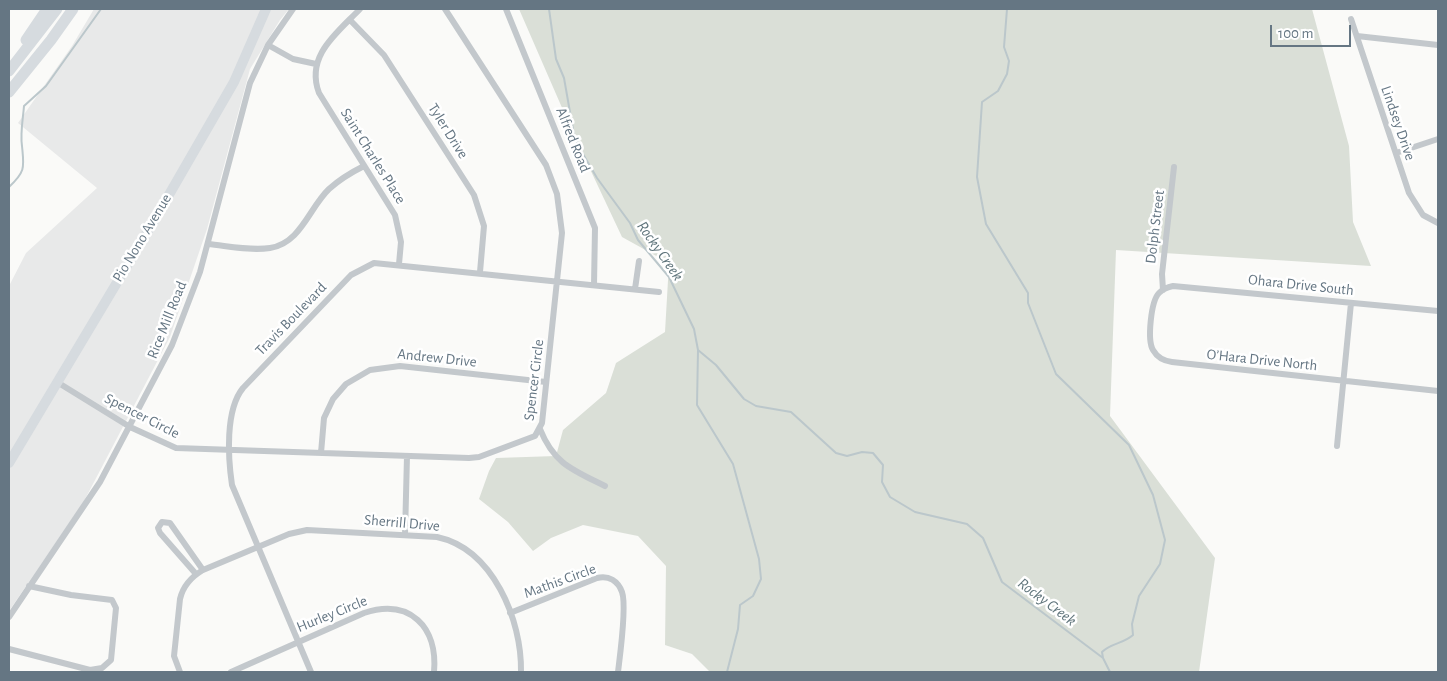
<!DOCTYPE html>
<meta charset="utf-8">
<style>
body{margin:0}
#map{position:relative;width:1447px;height:681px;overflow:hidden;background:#fafaf8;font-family:"Alegreya Sans",sans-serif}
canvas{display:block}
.frame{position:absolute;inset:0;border:10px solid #657683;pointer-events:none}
.scale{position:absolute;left:1270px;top:25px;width:81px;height:22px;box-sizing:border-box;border:2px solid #657683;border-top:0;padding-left:6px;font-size:15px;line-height:18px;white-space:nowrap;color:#657683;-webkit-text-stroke:4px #fff;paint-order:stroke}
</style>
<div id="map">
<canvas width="1447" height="681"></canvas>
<div class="frame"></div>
<div class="scale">100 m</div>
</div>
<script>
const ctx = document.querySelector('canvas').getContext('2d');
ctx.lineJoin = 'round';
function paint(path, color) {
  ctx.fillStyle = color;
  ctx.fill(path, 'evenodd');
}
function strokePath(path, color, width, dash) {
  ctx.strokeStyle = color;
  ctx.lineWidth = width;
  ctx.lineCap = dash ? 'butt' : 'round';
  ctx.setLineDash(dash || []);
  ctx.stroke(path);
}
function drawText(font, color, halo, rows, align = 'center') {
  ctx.font = font + ' "Alegreya Sans",sans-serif';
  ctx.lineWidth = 5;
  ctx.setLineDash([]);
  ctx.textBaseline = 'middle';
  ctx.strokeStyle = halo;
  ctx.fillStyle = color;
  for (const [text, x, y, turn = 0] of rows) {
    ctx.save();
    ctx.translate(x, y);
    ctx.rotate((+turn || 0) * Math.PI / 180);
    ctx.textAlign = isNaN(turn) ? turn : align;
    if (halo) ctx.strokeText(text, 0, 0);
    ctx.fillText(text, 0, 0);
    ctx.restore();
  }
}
const built = new Path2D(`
 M94 9H289L280 20 250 69 207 229 170 337 83 503 9 611V286L26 253 97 188 18 123 72 46Z`);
const green = new Path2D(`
 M519 9H1312L1349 146 1353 222 1371 266 1116 250 1110 416 1215 558 1199 672H710L692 654 665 645 666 566 638 536 583 525 551 538 533 551 508 522 479 499 489 471 496 458 556 456 563 430 606 393 616 363 665 332 669 263 622 237 573 133Z`);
const stream = new Path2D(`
 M549 9 556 59 564 78 574 135 580 149 597 178 630 223 638 240 669 277 694 329 698 350 697 405 733 464 759 559 761 579 753 596 740 605 738 629 727 672
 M1007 9 1004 47 1009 61 1007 74 998 91 982 102 977 177 986 224 1028 293V303L1056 374 1129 445 1153 495 1165 540 1160 564 1139 596 1132 624 1133 635C1123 644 1111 643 1102 652L1103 658
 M9 187C26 171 24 167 22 146 20 133 23 119 24 106L46 86 101 9
 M698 350 716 365 744 399 756 406 791 412 836 453 847 456 862 452 873 453 883 465 882 482 890 497 915 512 967 524 983 538 1002 582 1103 658 1110 672`);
const minor = new Path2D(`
 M360 9C337 33 305 56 319 93L395 215 401 242 399 264
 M506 9 595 228 594 285
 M1351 19 1409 193 1423 215 1438 223
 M350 20 384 55 474 195 484 226 480 272
 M1357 36 1438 45
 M268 45 293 59 316 64
 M1396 153 1438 139
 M208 244C228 246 250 251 270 248 301 243 309 208 329 189 339 180 352 172 364 166
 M635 289 639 261
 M1163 290 1162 274 1174 167
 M1438 311 1173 286C1168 287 1163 289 1159 293 1151 301 1147 340 1153 350 1157 357 1164 361 1172 362L1438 391
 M57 382 130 427 176 448 469 458 479 457 535 436 542 423 562 233 557 194 546 165 445 9
 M540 429C554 464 573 470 605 486
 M1337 446 1351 303
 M321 453 324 418 333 399 346 384 370 370 400 366 546 382
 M405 535 407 456
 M196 574 160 533 158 528 162 522 170 523 203 570
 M510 613 597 578C609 575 618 581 622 592 627 606 620 655 618 672
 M9 617 100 482 172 345 200 272 250 83 268 45 293 9
 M9 649 90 670 102 668 111 660 116 608 112 600 71 595 29 586
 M180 672 174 656 180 599C183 586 191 577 203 570L289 534 307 530 437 537C493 549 522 620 521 672
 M231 672 364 613C410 598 438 627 434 672
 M311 672 232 485C228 458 225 410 243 388L351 275 374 263 659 292`);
const primary = new Path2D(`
 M9 463 155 219 234 82 266 9`);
const motorway = new Path2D(`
 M26 40 47 9
 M9 71 57 9
 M9 92 51 40 73 9`);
const streetNames = [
 ["Lindsey Drive",1398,123,71],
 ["Tyler Drive",448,131,58],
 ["Alfred Road",573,140,68],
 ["Saint Charles Place",373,156,58],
 ["Dolph Street",1155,227,-83],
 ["Pio Nono Avenue",142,238,-59],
 ["Ohara Drive South",1301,285,6],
 ["Travis Boulevard",291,319,-46],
 ["Rice Mill Road",167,320,-68],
 ["Andrew Drive",437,358,6],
 ["O’Hara Drive North",1262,360,6],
 ["Spencer Circle",534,380,-83],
 ["Spencer Circle",142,416,27],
 ["Sherrill Drive",402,523,5],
 ["Mathis Circle",560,581,-20],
 ["Hurley Circle",332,614,-22]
];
const waterNames = [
 ["Rocky Creek",660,251,55],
 ["Rocky Creek",1047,602,37]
];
paint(built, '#e8e9e9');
paint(green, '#dadfd7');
strokePath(stream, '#bbc7cb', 2);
strokePath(minor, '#c3c8cc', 6);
strokePath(primary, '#d6dbdf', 10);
strokePath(motorway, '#d6dbdf', 11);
drawText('15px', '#657683', '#fff', streetNames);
drawText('italic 16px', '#60757c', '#fff', waterNames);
</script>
